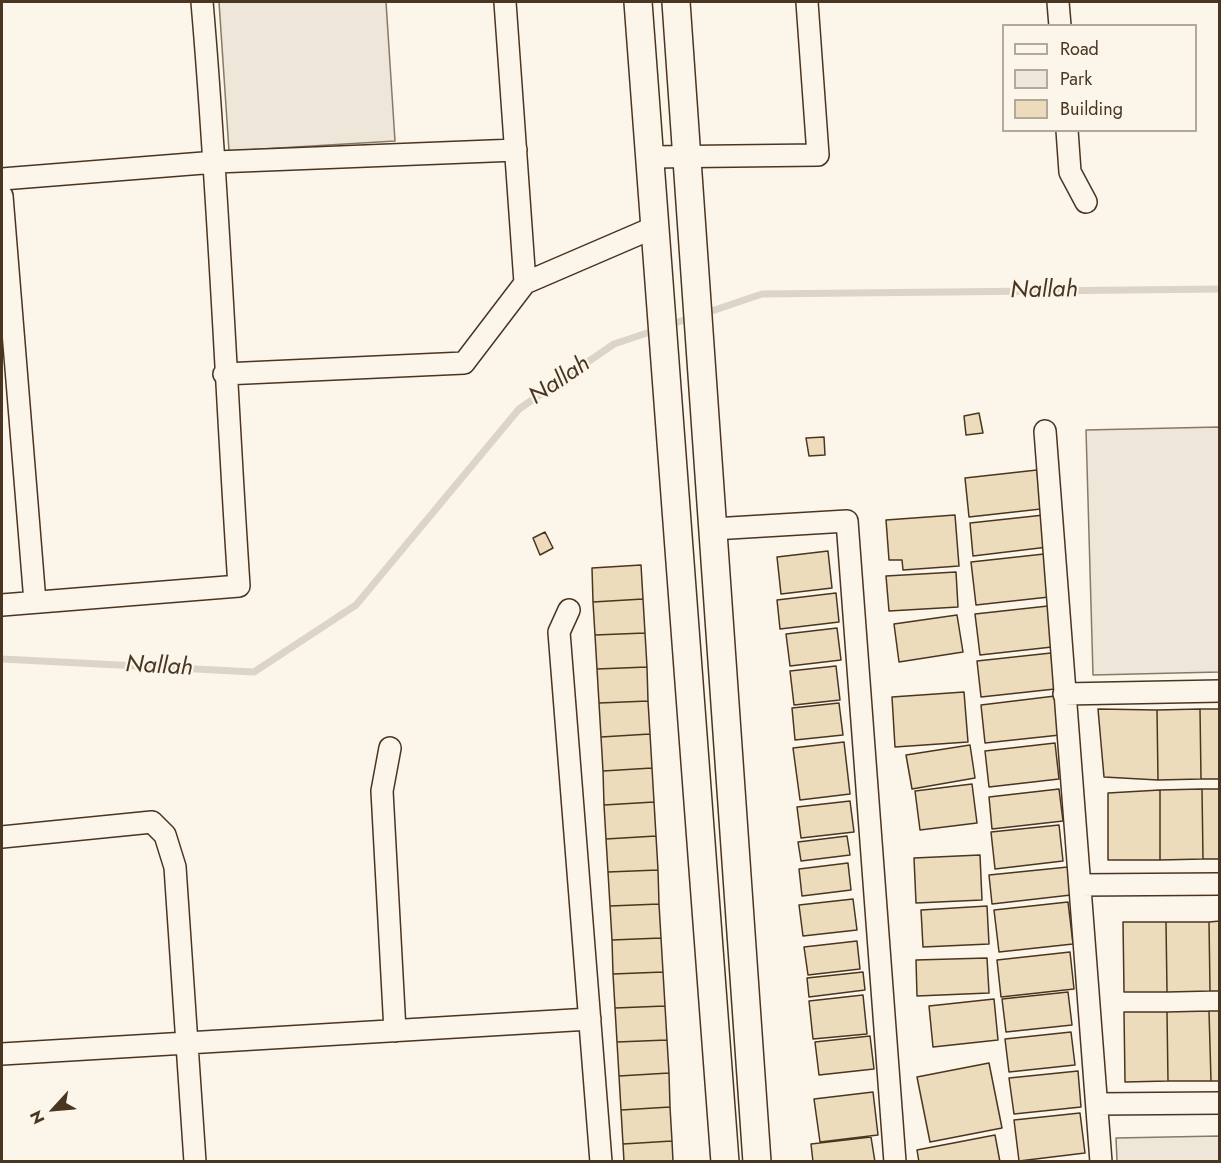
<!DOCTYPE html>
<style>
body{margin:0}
#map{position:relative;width:1221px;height:1163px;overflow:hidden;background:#fbf6e9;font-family:Jost,sans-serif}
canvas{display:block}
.frame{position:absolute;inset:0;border:3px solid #4a3520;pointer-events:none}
.legend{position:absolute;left:1002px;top:24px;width:195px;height:108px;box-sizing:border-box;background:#fbf6e9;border:2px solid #b4a999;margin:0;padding:8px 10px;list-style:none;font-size:18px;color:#4a3520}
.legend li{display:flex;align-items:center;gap:12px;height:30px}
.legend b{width:30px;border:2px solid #b4a999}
.north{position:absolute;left:24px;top:1079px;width:60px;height:60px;-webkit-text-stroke:4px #fbf6e9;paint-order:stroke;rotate:244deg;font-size:16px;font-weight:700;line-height:24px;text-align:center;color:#4a3520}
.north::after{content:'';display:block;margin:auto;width:21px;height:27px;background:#4a3520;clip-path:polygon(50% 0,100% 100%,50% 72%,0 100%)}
</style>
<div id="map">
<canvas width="1221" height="1163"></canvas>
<div class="frame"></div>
<ul class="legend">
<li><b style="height:8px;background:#fbf6e9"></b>Road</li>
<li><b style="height:16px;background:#ede6d9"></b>Park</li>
<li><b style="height:16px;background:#ecdcbc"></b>Building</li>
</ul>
<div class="north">N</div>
</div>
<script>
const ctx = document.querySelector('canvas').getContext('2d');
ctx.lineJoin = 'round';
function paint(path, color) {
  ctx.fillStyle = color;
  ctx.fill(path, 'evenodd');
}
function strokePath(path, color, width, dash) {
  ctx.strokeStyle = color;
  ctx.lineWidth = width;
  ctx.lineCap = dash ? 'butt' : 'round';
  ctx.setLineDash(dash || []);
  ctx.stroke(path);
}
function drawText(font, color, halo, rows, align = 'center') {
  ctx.font = font + ' Jost,sans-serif';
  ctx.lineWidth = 4.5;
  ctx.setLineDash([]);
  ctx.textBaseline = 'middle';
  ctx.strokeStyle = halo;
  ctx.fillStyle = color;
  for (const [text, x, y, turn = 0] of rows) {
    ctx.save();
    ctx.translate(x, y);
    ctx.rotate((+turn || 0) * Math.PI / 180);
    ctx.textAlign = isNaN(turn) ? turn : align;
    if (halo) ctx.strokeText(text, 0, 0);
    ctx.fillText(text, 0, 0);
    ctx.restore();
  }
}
const green = new Path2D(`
 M219 2H386L395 141 229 151Z
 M1219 427V672L1093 675 1086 430Z
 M1219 1136V1161H1117L1116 1138Z`);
const stream = new Path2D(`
 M703 314 762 294 1220 289
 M669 325 693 317
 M2 659 254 672 356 605 519 409 614 344 656 330`);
const building = new Path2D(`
 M979 413 983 433 966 435 964 416Z
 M824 437 825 455 809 456 806 438Z
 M1037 470 1041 509 969 517 965 478Z
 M955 515 959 566 903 570 902 560H889L886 520Z
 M1044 515 1048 547 973 556 970 523Z
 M545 532 553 548 540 555 533 538Z
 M828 551 832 588 781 594 777 557Z
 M1044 554 1049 597 976 605 971 562Z
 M641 565 643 599 593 602 592 568Z
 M956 572 958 607 889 611 886 576Z
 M836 593 839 622 780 629 777 600Z
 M643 599 645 633 595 635 593 602Z
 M1048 606 1052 647 980 655 975 614Z
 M957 615 963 652 899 662 894 624Z
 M837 628 841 660 790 666 786 634Z
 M645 633 647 667 597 669 595 635Z
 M1051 653 1055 689 981 697 977 661Z
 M836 666 840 700 794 705 790 671Z
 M647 667 648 701 599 703 597 669Z
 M964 692 968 742 895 747 892 697Z
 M1055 696 1060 735 985 743 981 705Z
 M648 701 650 734 601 737 599 703Z
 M839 703 843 735 795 740 792 708Z
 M1098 709 1157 710 1158 780 1104 777Z
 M1200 709H1220V779H1201Z
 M1200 709 1201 779 1158 780 1157 710Z
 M650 734 652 768 603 771 601 737Z
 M844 742 850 794 800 800 793 748Z
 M1055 743 1059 779 989 787 985 751Z
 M970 745 975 778 912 789 906 755Z
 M652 768 654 802 604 805 603 771Z
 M972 784 977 823 920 830 915 791Z
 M1059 789 1063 821 992 829 989 797Z
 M1202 789 1203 859 1160 860V790Z
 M1202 789H1220V859H1203Z
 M1160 790V860H1108V793Z
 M850 801 854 832 801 838 797 807Z
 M654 802 656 836 606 839 604 805Z
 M1059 825 1063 861 995 869 991 832Z
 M656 836 658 870 608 872 606 839Z
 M847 836 850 855 801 861 798 842Z
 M980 855 982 900 916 903 914 858Z
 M848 863 851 890 802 896 799 869Z
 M1068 867 1071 895 992 904 989 875Z
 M658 870 659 904 610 906 608 872Z
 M853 899 857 930 803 936 799 905Z
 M1068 902 1073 944 999 952 994 910Z
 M659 904 661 938 612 940 610 906Z
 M987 906 989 944 923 947 921 910Z
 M1220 921V991H1210L1209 922Z
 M1123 922H1166L1167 992H1124Z
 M1166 922H1209L1210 991 1167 992Z
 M661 938 663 972 613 974 612 940Z
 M857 941 860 969 808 975 804 947Z
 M1070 952 1074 989 1001 997 997 960Z
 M987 958 989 993 917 996 916 960Z
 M663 972 665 1006 615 1008 613 974Z
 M863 972 865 990 809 997 807 978Z
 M1068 992 1072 1025 1006 1032 1002 999Z
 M863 995 867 1034 813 1039 809 1001Z
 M994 999 998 1040 933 1047 929 1006Z
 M665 1006 667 1040 617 1042 615 1008Z
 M1209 1011 1211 1081H1168L1167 1012Z
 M1209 1011H1220V1081H1211Z
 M1124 1012H1167L1168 1081 1125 1082Z
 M1071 1032 1075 1065 1009 1072 1005 1039Z
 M870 1036 874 1069 819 1075 815 1042Z
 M667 1040 669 1073 619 1076 617 1042Z
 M989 1063 1002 1128 930 1142 917 1077Z
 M1078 1071 1081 1107 1014 1114 1009 1078Z
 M669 1073 670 1107 621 1110 619 1076Z
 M873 1092 878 1135 820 1142 814 1099Z
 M670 1107 672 1141 623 1144 621 1110Z
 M1080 1113 1085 1153 1019 1161 1014 1120Z
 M995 1135 1000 1162H919L917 1150Z
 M871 1137 875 1162H813L811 1144Z
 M672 1141 673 1162H624L623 1144Z`);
const minor = new Path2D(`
 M1058 2 1060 26
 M1067 130 1070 172 1086 202
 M650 157 818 155 807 2
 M2 179 216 162 516 150
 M2 196 35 602
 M525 283 655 227
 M224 374 464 363 525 283 505 2
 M1045 431 1101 1162
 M713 529 847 521 895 1162
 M2 605 239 586C226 391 219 196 202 2
 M569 610 559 632 601 1162
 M1064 694 1220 691
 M390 748 382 791 395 1031
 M2 837 152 822 165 835 175 867 195 1162
 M1080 885 1220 884
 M2 1054 590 1019
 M1097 1104 1220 1103`);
const tertiary = new Path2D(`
 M638 2 725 1162
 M676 2 757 1162`);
const waterNames = [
 ["Nallah",1044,291,-1],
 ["Nallah",560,381,-34],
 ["Nallah",159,667,3]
];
paint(green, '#ede6d9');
strokePath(green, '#887966', 1.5);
strokePath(stream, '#dcd4c6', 7);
paint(building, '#ecdcbc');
strokePath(building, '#4a3520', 1.5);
strokePath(minor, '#4a3520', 24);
strokePath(tertiary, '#4a3520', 30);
strokePath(minor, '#fbf6e9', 21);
strokePath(tertiary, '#fbf6e9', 27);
drawText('italic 24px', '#4a3520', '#fbf6e9', waterNames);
</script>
